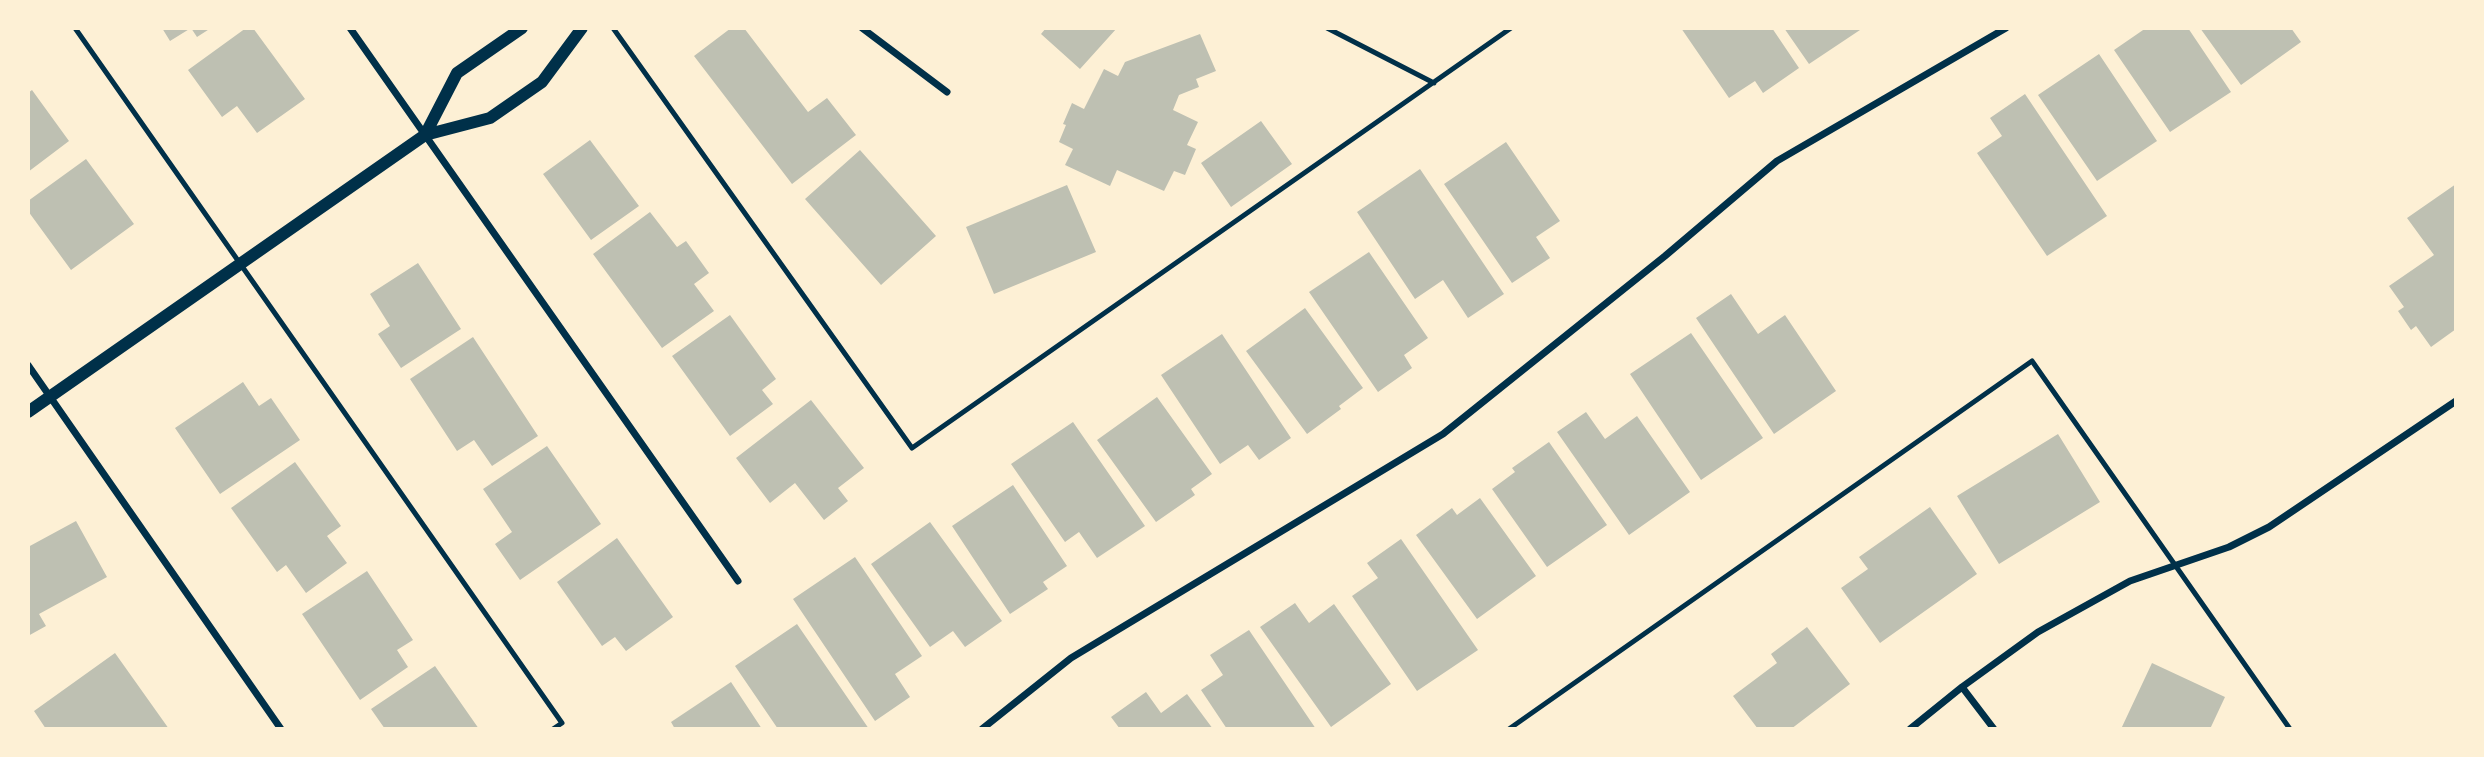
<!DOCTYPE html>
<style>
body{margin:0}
#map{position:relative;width:2484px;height:757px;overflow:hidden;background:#fdf0d5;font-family:"Crimson Pro",serif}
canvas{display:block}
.frame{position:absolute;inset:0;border:30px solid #fdf0d5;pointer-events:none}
</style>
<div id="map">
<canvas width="2484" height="757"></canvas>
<div class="frame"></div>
</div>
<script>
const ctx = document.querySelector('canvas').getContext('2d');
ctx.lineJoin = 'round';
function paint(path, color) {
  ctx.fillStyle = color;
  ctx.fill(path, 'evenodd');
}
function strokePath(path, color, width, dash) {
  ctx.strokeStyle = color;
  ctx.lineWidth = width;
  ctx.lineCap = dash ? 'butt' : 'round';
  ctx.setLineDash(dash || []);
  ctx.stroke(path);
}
const building = new Path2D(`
 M162 28H211L197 37 191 28 170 41Z
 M246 28H253L305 99 257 133 237 106 222 117 188 70Z
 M731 28H744L808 112 827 98 856 135 792 184 694 56Z
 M1046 28H1117L1080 69 1041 34Z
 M1681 28H1772L1799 68 1763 93 1755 81 1729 98Z
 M1784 28H1863L1809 64Z
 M2146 28H2188L2231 92 2170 132 2114 50Z
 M2200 28H2291L2301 42 2241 85Z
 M1200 34 1216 71 1196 79 1199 87 1179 95 1173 110 1198 122 1187 145 1196 149 1185 175 1174 171 1164 191 1117 170 1110 186 1065 165 1073 149 1059 142 1066 125 1063 124 1072 103 1084 109 1104 69 1118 76 1125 62Z
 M2099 54 2157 141 2097 181 2038 95Z
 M32 90 69 141 28 172V93Z
 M2025 94 2107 216 2047 256 1977 153 2002 136 1990 118Z
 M1261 121 1292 164 1231 207 1201 163Z
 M590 140 639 206 591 240 543 174Z
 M1506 142 1560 221 1536 237 1550 258 1512 283 1444 184Z
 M860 150 936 236 881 285 805 199Z
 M86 159 134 224 71 270 28 211V201Z
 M1420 169 1504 294 1468 318 1443 280 1415 299 1357 212Z
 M2456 184V329L2431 347 2416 326 2411 330 2398 311 2404 307 2389 286 2434 255 2407 218Z
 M1067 185 1096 252 994 294 966 227Z
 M650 212 677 247 686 241 709 273 694 284 714 311 662 348 593 254Z
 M1369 252 1428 338 1404 355 1412 368 1378 392 1309 292Z
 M418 263 461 329 401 368 378 334 390 326 370 294Z
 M1731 294 1758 334 1785 315 1836 391 1774 434 1696 318Z
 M1305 308 1363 388 1339 406 1341 409 1307 434 1246 351Z
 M730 315 776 379 762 390 773 404 730 436 672 356Z
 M1691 333 1763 438 1701 480 1630 374Z
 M1222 334 1291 438 1259 460 1248 445 1220 464 1161 375Z
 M473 337 538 436 492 466 474 440 457 451 410 379Z
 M243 382 259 406 271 398 300 440 220 494 175 428Z
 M1157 397 1212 474 1191 489 1195 495 1156 522 1097 440Z
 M811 400 864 468 838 488 848 501 824 520 795 483 770 503 736 458Z
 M1586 412 1605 439 1637 416 1690 492 1629 535 1557 432Z
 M1073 422 1145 526 1097 558 1079 532 1065 542 1011 464Z
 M2058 434 2100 502 1999 564 1957 496Z
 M1549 442 1607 525 1547 567 1492 489 1515 472 1512 468Z
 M547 446 601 524 520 580 495 544 512 532 483 489Z
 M295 462 341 526 327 536 347 563 306 593 286 565 277 572 231 508Z
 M1013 485 1067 566 1043 582 1048 589 1010 614 952 526Z
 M1480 498 1536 576 1477 619 1416 535 1452 508 1457 515Z
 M1930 507 1977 574 1880 643 1841 588 1868 569 1859 557Z
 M76 521 107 577 39 614 46 626 28 636V547Z
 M930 522 1002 621 965 647 953 631 930 647 871 564Z
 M617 538 673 617 626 651 615 637 602 646 557 582Z
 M1401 539 1478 650 1417 691 1352 596 1378 578 1367 563Z
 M855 557 922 656 895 674 910 697 875 721 793 599Z
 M367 571 413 640 397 650 408 667 360 700 302 614Z
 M1295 603 1309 623 1334 604 1391 684 1331 727 1260 627Z
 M797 624 869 729H778L735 666Z
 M1807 627 1850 684 1791 729H1758L1733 696 1777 663 1771 654Z
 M1249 630 1316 729H1227L1201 690 1223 675 1210 655Z
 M115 653 169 729H46L34 711Z
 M2152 663 2225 697 2210 729H2121Z
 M435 666 479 729H385L371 709Z
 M731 682 762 729H675L671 722Z
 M1146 692 1161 713 1187 694 1213 729H1120L1111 717Z`);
const service = new Path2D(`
 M75 28 562 723 553 729
 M613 28 912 448 1511 28
 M1327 28 1434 83
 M1509 729 2032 361 2290 729`);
const minor = new Path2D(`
 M350 28 738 581
 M862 28 947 92
 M28 365 281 729
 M1962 687 1994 729
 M982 729 1071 658 1443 434 1665 256 1777 161 2006 28
 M1910 729 1962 687 2038 632 2130 581 2229 547 2269 527 2456 401`);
const tertiary = new Path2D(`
 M425 135 457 73 522 28
 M28 412 425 135 490 118 542 82 582 28`);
paint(building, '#bec0b2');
strokePath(service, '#003049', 5);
strokePath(minor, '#003049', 7);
strokePath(tertiary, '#003049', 12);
</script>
